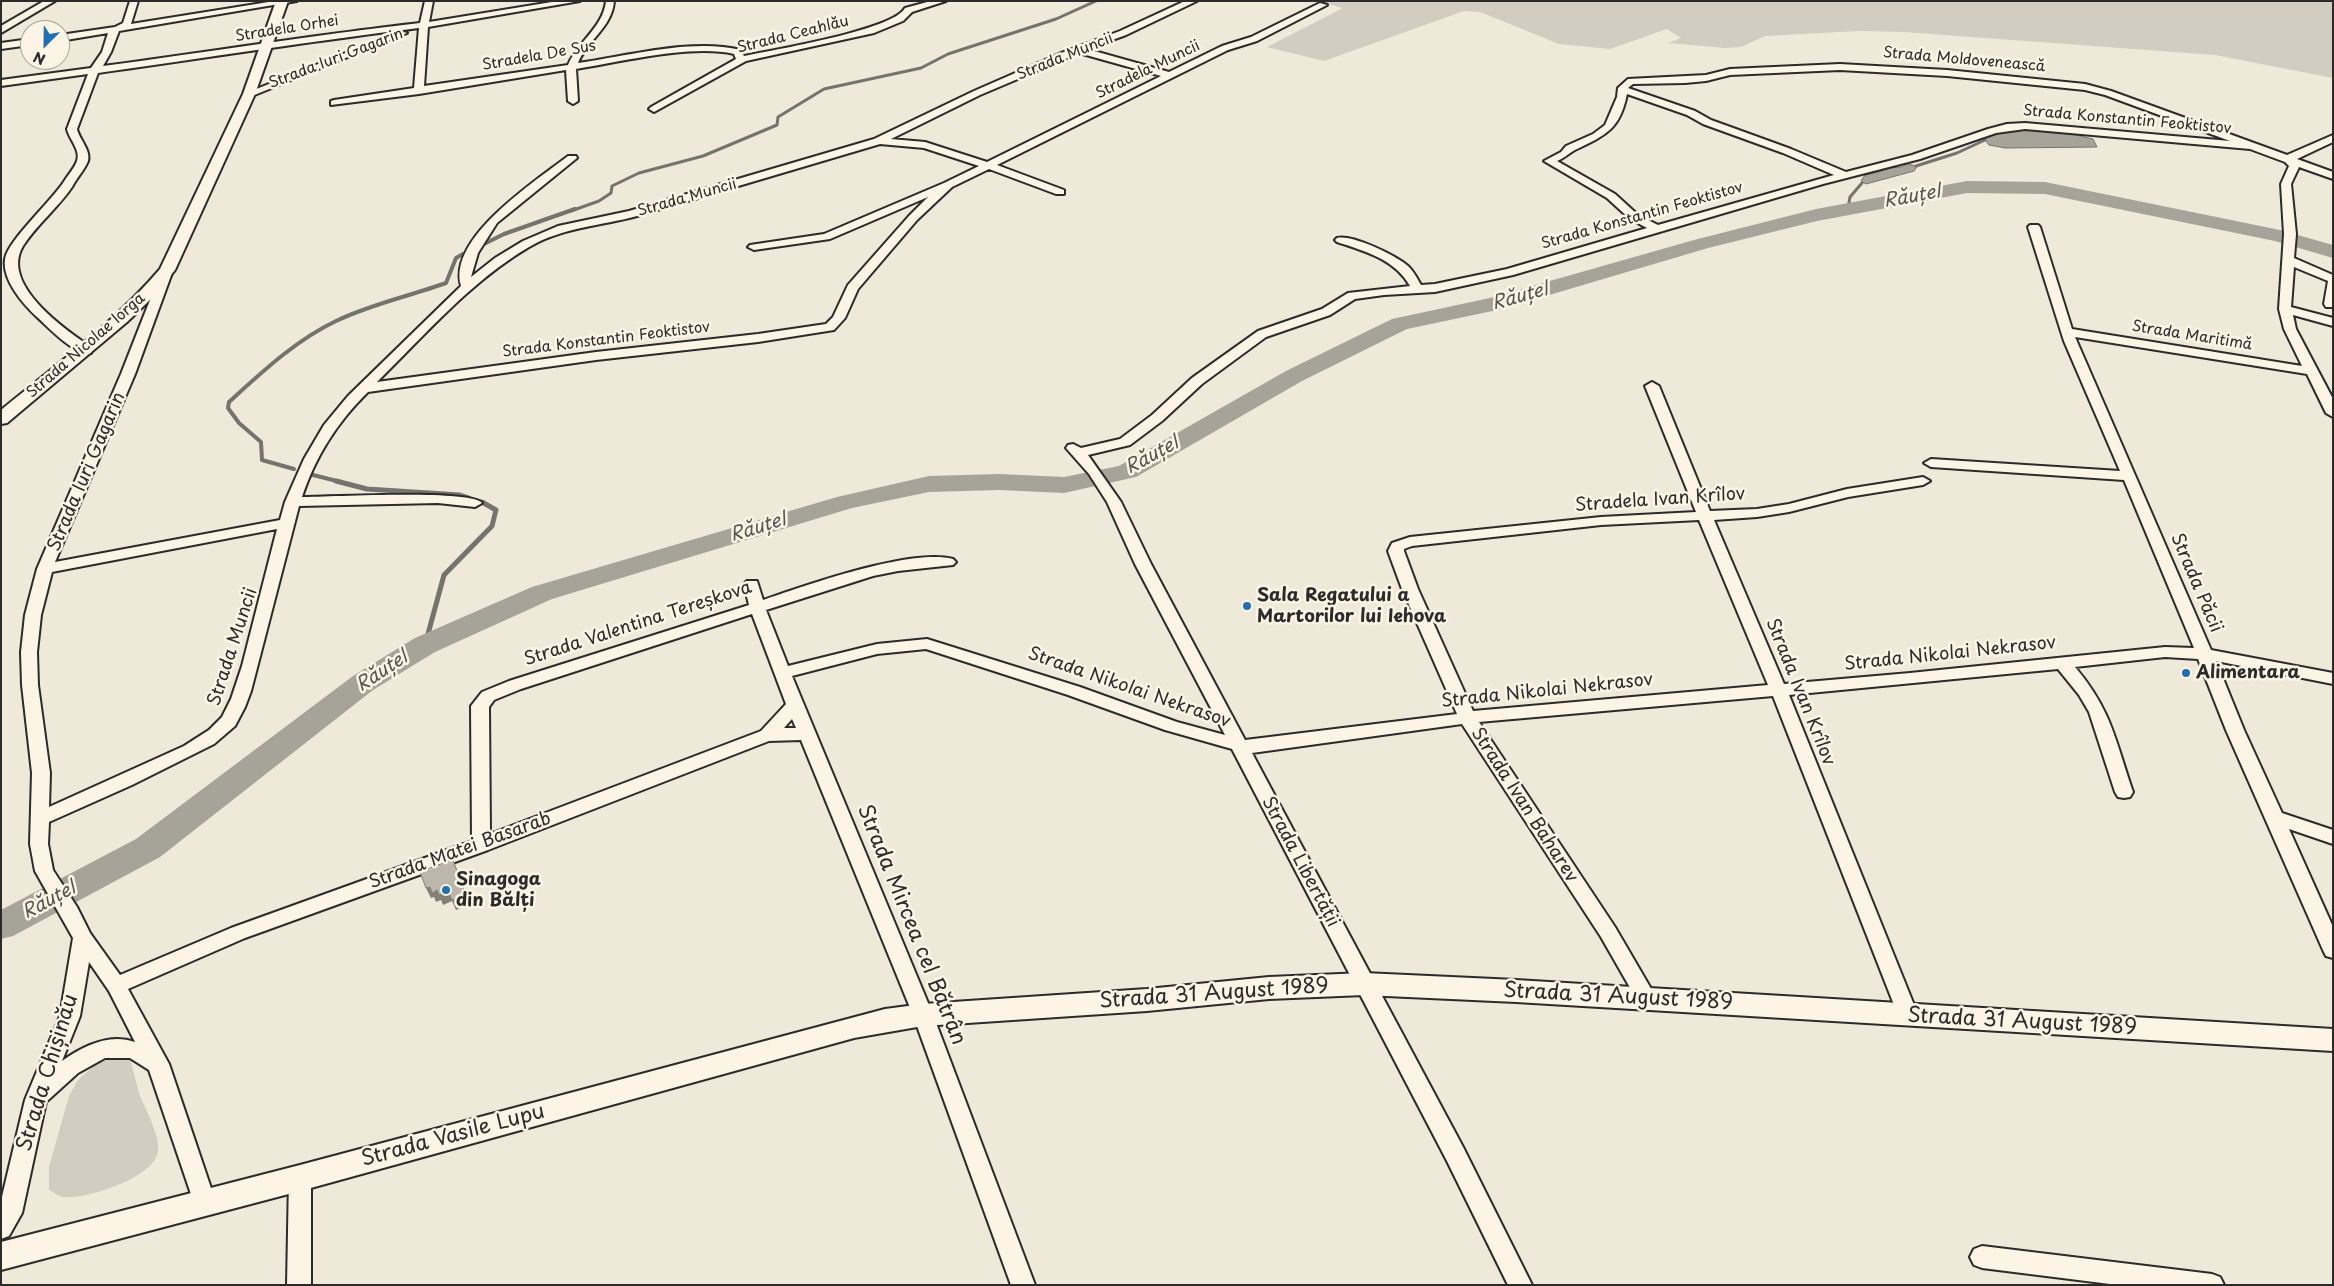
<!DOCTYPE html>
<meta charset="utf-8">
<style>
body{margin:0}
#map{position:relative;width:2334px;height:1286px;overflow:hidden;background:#efe9da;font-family:"Playpen Sans",sans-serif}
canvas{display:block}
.frame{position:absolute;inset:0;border:2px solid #2b2b2b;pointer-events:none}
.north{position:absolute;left:20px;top:20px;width:50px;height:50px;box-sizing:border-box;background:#fcf5e5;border:1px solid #a8a49b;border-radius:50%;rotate:203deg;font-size:14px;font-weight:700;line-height:20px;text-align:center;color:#2b2b2b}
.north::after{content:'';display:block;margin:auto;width:18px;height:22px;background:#1f6fb2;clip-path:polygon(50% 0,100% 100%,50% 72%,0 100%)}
</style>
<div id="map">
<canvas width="2334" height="1286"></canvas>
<div class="frame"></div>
<div class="north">N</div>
</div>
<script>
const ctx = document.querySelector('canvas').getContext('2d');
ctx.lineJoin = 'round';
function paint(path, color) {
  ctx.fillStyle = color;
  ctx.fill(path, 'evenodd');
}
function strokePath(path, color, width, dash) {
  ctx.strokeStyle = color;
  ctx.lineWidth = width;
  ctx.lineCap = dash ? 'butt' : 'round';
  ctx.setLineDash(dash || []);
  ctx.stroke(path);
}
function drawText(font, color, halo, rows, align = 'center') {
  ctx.font = font + ' "Playpen Sans",sans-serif';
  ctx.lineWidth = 5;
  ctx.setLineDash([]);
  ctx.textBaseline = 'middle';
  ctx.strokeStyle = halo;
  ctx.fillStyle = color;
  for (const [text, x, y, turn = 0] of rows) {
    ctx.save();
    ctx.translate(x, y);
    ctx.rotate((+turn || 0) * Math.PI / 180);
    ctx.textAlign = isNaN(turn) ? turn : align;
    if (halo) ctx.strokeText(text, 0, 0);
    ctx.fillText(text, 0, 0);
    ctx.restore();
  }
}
const green = new Path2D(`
 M1317 1H2333V78L2215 55 1904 32 1858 31 1765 36 1741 47 1725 48 1668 43 1681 38 1667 29 1610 49 1559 44 1480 12 1464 11 1324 61 1267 47 1343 8Z
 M116 1057 130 1059C134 1071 136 1084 140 1096 146 1110 160 1136 158 1151 156 1177 86 1200 63 1197 59 1196 53 1192 49 1190V1167L69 1096 78 1080 96 1064Z`);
const water = new Path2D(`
 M2026 129 2072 134 2093 139 2097 147 2005 148 1989 145 1985 140C1990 130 2015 130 2026 129Z
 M1908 164 1916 166V168L1914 171 1866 184 1861 181 1865 175 1879 172 1889 168 1901 167Z`);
const streamFar2 = new Path2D(`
 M1916 166 1957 153 1985 140
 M1848 208 1850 197 1862 183
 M571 211 599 201 611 193 612 186 639 173 703 156 777 125 778 117 824 89 921 68 948 54 1056 19 1096 1`);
const streamFar1 = new Path2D(`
 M484 244 504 234 575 209
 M294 469 262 460 261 442 239 423 228 408 229 402C262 372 296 340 336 321 371 304 410 296 446 283L456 258 463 254
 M313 475 341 482`);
const stream = new Path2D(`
 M336 481 367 489 460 495 469 498
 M425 645 444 575 492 526 496 510 482 502`);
const river = new Path2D(`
 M1967 181 2045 182 2280 230 2333 245V258L2275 241 2045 194 1967 193 1817 221 1708 248 1502 309 1407 329 1302 381 1136 477 1064 493 999 490 929 492 852 508 552 599 435 652 373 690 160 857 13 936 1 939V910L136 839 353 676 415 638 532 587 837 497 929 476 999 474 1064 477 1119 466 1286 371 1392 319 1490 298 1694 240 1816 209Z`);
const minor = new Path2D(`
 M44 1H55L1 33V26Z
 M130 1H138L131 24 275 1H297L119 31 111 52 103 66C208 52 314 35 420 23L425 1H433L429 22 558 1H580L428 27 424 86 568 65C578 41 603 28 606 1H614C612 28 587 40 578 63 628 56 692 38 741 50L744 56C772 50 894 30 905 8L931 1H946L912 12 903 21 874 33 746 61 654 112 649 109 651 107 736 59 734 54C691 44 621 62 576 69L578 101 573 104 568 101 566 70 419 94 331 105V101L334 100 414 88 419 28C312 41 205 58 98 73L77 129C79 139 91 150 88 161 85 169 76 179 72 187 58 208 37 224 23 246 0 284 64 329 91 347L92 350 91 353 86 354C69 349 50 329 37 317 23 304 2 280 5 259 8 240 53 200 65 180 69 174 75 167 77 161 81 150 69 139 67 129L88 74 1 86V80L91 68 102 52 108 33 60 41V35L115 27 123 23Z
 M1185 1H1197L1126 35 1087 49 1169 72 1222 46 1251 37 1320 3 1327 5 1257 41 1228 50 997 165 1064 190V194H1056L989 169 952 187 917 220 858 289 845 318 834 330 758 342 596 360 368 392C338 421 315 457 302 497 327 497 472 489 482 503L475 507 438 503 299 506 251 691 245 707 235 726 214 744 132 785 49 822 48 844 53 870 77 907 90 933 120 975 231 928 472 841 471 706 482 692 509 681 749 605 744 584 747 581H757L763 600C807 585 911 548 953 559L956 562 953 565 898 571 873 576 766 610 788 666 877 644 927 639 1080 687 1177 722 1225 735 1135 564 1107 502 1089 474 1066 448 1068 445 1073 444 1081 448 1120 439 1152 415 1192 378 1258 331 1322 309 1348 293 1410 286C1395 259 1364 251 1337 242L1335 240 1337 238C1352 234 1397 256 1408 266 1414 272 1417 278 1421 285L1435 284 1507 269 1647 228 1630 219 1607 198 1544 161 1561 152 1566 146 1593 134 1605 125 1617 97 1618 88 1628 79 1706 75 1730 69 1840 64 1947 70 2085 84 2111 91 2287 155 2333 135V142L2297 159 2333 172V179L2299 167 2291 184 2296 234 2294 258 2333 275V307H2326L2324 304 2328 281 2294 267 2291 307 2333 318V326L2293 315 2296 329 2333 399V417L2326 413 2307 374 2075 337 2211 650 2333 673V684L2216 661 2244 730 2282 813 2333 830V844L2289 829 2333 927V958L2326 956 2323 950 2226 730 2198 659 2165 657 2075 667C2112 711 2115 740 2133 792L2130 797 2124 798 2118 797 2115 792 2089 712 2079 695 2058 669 1789 695 1918 1015 1915 1021 1908 1023 1901 1021 1898 1015 1773 696 1479 722 1615 927 1657 999 1654 1005 1647 1007 1640 1005 1601 937 1462 724 1252 753 1463 1147 1532 1285H1508L1447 1161 1232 749 1165 730 1068 695 926 649 877 654 792 676 933 1015 1035 1285H1011L913 1015 801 740 769 741 488 850 245 938 128 989 169 1064 216 1203 213 1210 205 1213 197 1210 194 1203 149 1070 130 1058H105L78 1073 46 1102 22 1213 9 1236 1 1239V1201L25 1100 60 1016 73 938 35 871 30 844 32 773 22 685 21 652 25 615 37 569 121 374 163 267H171L173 270 135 374 55 562 280 520 285 502 304 459 324 425 348 396 461 286C447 238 536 181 568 156H576L577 158 497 223 478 253 471 277 495 258 523 241 558 226 629 211 874 139 974 91 1061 53 1120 31ZM1079 53 1161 76 987 162 925 142 891 139 980 95ZM1840 70 1947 76 2085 90 2105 95 2230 141 2025 123 2007 124 1988 129 1912 155 1846 172 1791 149 1711 120 1695 111 1628 88 1633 84 1685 83 1706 81 1730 75ZM1627 94 1687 115 1703 124 1783 153 1834 175 1658 225 1638 215 1615 194 1557 161C1565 158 1570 152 1577 149 1606 135 1620 129 1627 94ZM2025 129 2250 149 2285 162 2289 166 2281 184 2284 234 2279 309 2284 329 2302 366 2072 329 2040 227 2038 225H2030L2028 227 2064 341 2120 471 1931 459 1924 463 1931 467 2124 480 2194 648 2165 647 1910 673 1784 684 1714 520 1757 517 1789 512 1848 497 1923 485 1930 481 1923 477 1847 489 1789 504 1757 509 1710 511 1659 386 1652 382 1645 386 1696 512 1601 517 1410 537 1392 543 1388 551 1402 589 1457 714 1245 740 1151 564 1121 502 1088 455 1130 445 1162 421 1202 384 1266 337 1330 315 1355 299 1384 295 1435 292 1513 275 1823 184 1920 159 1996 133ZM880 144 924 148 979 166 944 183 824 234 750 245 748 247 754 250 830 239 928 197 909 216 848 285 833 317 826 324 758 334 596 352 377 382C425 335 471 281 529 247 563 227 601 226 637 216 718 192 799 168 880 144ZM1699 520 1768 685 1473 711 1418 589 1404 551V549L1412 546 1601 525ZM277 529 242 666 231 699 222 717 209 730 184 746 49 807 50 773 38 685 37 652 41 615 52 572ZM752 614 786 704 761 731 490 834 489 707 494 700 521 689ZM792 719 796 728H784ZM89 962 109 991 135 1042C109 1033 83 1046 62 1061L80 1016Z
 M400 31 407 33 252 96H246L244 94Z
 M30 39V45L1 49V43Z
 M300 1168 308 1171 311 1178V1285H287L289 1178 292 1171Z
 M1982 1246 2212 1274 2220 1277 2224 1285H2118L1982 1268 1974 1265 1970 1257 1974 1249Z`);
const major = new Path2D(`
 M276 1H288L255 94 175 270 153 297 127 322 7 423 1 424V410C56 365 114 323 160 269L243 94Z
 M1364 973 1516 980 2333 1029V1051L1516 1002 1364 995 1269 999 1147 1011 923 1026 854 1038 300 1191 1 1270V1242L300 1165 885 1009 923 1004 1147 989 1269 977Z`);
const shadedWall = new Path2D(`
 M453 860 470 905 456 910 452 901 443 905 441 900 436 902 434 897 431 898 426 888Z`);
const building = new Path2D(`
 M453 860 466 895 452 900 448 891 439 895 437 890 432 893 430 887 426 888 420 872Z`);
const markers = [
 [1247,606,5,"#1f6fb2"],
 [2186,673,5,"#1f6fb2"],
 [446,890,5,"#1f6fb2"]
];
const farStreetnames = [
 ["Stradela Orhei",287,29,-9],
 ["Strada Ceahlău",793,35,-14],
 ["Stradela De Sus",539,56,-10],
 ["Strada Muncii",1065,57,-22],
 ["Strada Iuri Gagarin",336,59,-21],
 ["Strada Moldovenească",1964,60,5],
 ["Stradela Muncii",1148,70,-26],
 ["Strada Konstantin Feoktistov",2127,120,5],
 ["Strada Muncii",687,198,-16],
 ["Strada Konstantin Feoktistov",1642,216,-16],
 ["Strada Maritimă",2192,336,9],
 ["Strada Konstantin Feoktistov",606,340,-7],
 ["Strada Nicolae Iorga",86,346,-41]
];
const streetNames = [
 ["Strada Iuri Gagarin",87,472,-67],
 ["Stradela Ivan Krîlov",1660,500,-4],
 ["Strada Păcii",2196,583,67],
 ["Strada Valentina Tereșkova",638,624,-18],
 ["Strada Muncii",233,647,-72],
 ["Strada Nikolai Nekrasov",1950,654,-6],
 ["Strada Nikolai Nekrasov",1129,688,19],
 ["Strada Nikolai Nekrasov",1547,691,-6],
 ["Strada Ivan Krîlov",1800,692,68],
 ["Strada Ivan Baharev",1524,805,57],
 ["Strada Matei Basarab",460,851,-20],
 ["Strada Libertății",1300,862,62]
];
const poiNames = [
 ["Sala Regatului a",1257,596],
 ["Martorilor lui Iehova",1257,617],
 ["Alimentara",2196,673],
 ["Sinagoga",456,880],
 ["din Bălți",456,901]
];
const waterNames = [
 ["Răuțel",1912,197,-10],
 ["Răuțel",1520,297,-15],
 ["Răuțel",1152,456,-28],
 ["Răuțel",758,528,-17],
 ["Răuțel",382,672,-33],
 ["Răuțel",49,901,-28]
];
const nearStreetnames = [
 ["Strada Mircea cel Bătrân",911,925,68],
 ["Strada 31 August 1989",1214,994,-4],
 ["Strada 31 August 1989",1618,997,3],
 ["Strada 31 August 1989",2022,1022,3],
 ["Strada Chișinău",48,1073,-73],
 ["Strada Vasile Lupu",453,1136,-15]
];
paint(green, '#d2cdc0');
paint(water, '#a6a399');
strokePath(water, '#75736d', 1);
strokePath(streamFar2, '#75736d', 3);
strokePath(streamFar1, '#75736d', 4);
strokePath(stream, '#75736d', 5);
paint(river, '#a6a399');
strokePath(minor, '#2b2b2b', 4);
strokePath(major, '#2b2b2b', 4);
paint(minor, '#fcf5e5');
paint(major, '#fcf5e5');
paint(shadedWall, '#848078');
paint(building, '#bcb7ac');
strokePath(building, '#848078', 1);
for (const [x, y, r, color] of markers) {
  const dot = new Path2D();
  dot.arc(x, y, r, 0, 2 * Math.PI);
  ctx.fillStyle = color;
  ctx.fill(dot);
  strokePath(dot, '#fcf5e5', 2);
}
drawText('15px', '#2b2b2b', '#fcf5e5', farStreetnames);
drawText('18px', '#2b2b2b', '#fcf5e5', streetNames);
drawText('bold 18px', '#2b2b2b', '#fcf5e5', poiNames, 'left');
drawText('italic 19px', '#565552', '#fcf5e5', waterNames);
drawText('21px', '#2b2b2b', '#fcf5e5', nearStreetnames);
</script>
